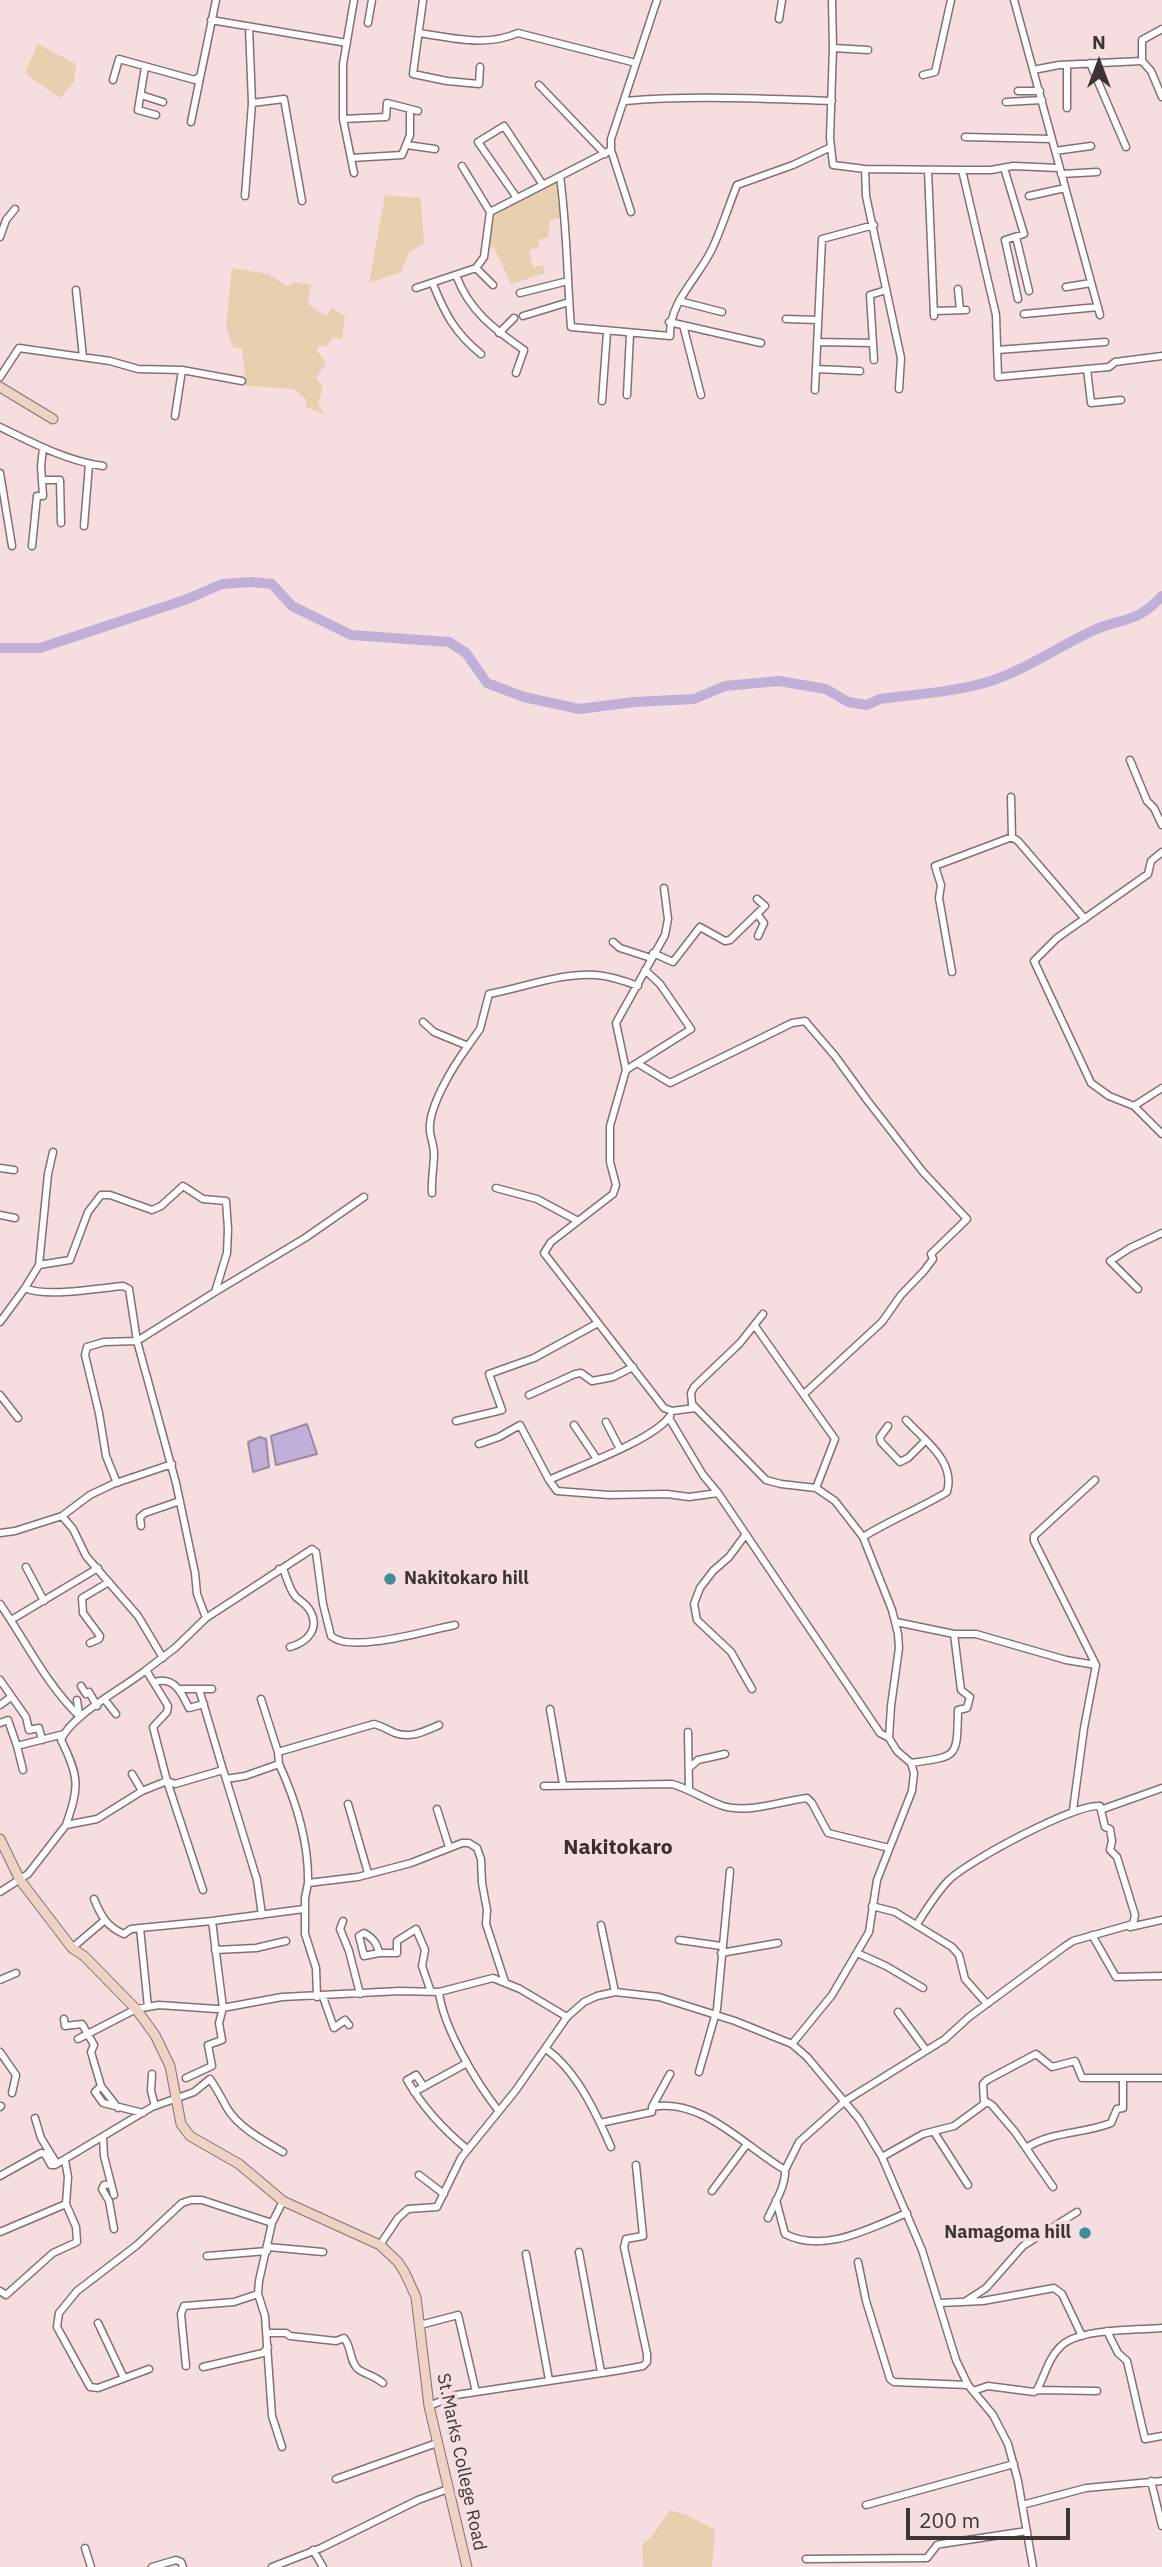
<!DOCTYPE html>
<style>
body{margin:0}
#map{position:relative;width:1162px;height:2567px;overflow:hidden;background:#f6dee0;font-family:"IBM Plex Sans",sans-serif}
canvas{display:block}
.north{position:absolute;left:1064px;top:28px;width:70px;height:70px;-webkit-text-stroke:5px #f6dee0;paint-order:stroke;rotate:0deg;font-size:19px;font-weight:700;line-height:28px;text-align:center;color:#3d3435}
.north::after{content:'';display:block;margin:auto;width:24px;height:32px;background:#3d3435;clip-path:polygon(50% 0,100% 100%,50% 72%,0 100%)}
.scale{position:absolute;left:906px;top:2508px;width:164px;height:32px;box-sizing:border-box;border:4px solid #3d3435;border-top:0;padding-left:9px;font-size:21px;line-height:24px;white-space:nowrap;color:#3d3435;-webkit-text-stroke:5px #f6dee0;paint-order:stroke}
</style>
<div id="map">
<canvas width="1162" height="2567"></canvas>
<div class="north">N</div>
<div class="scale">200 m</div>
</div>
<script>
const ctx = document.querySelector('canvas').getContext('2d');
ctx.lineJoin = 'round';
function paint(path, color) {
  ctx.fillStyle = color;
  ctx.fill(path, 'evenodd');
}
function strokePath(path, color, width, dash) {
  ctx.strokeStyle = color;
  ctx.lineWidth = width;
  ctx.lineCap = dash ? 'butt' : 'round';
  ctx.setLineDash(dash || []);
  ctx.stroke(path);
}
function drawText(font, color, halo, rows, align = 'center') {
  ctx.font = font + ' "IBM Plex Sans",sans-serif';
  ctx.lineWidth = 7;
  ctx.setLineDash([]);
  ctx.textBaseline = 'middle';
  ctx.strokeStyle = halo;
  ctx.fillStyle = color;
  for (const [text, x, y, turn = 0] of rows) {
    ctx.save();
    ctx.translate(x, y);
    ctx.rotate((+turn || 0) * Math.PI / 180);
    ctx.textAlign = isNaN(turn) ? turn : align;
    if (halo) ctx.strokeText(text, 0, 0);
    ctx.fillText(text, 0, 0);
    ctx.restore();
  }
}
const green = new Path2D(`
 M38 44 76 64 74 82 60 98 25 73Z
 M558 179 563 218 550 220 548 237 538 240 539 247 529 250 533 267 543 265 545 273 511 284 494 247 488 249 491 229 485 215Z
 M385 195 421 198 424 244 410 251 401 272 369 283Z
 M232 268 268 274 287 286 295 282 311 285 308 304 326 316 332 308 345 316 342 340 333 337 326 347 320 345 317 351 326 363 316 378 323 388 318 403 324 414 305 407 307 400 293 389 246 386 242 349 233 347 226 327Z
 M670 2510 687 2515 715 2530 712 2567H643L642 2545 652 2536Z`);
const water = new Path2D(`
 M307 1424 317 1454 276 1465 271 1436Z
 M260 1437 266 1439 269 1467 253 1472 248 1442Z`);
const river = new Path2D(`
 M0 648H40L185 600 222 584 252 582 272 584 292 606 351 635 449 642 466 653 487 683 524 697 579 709 634 702 694 699 725 686 779 681 826 689 848 702 867 705 880 699C916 694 956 692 991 681 1027 669 1058 647 1092 631 1122 617 1135 625 1162 596`);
const street = new Path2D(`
 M354 0 343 64V119L354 173
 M423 0 413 74 447 81 479 84 480 67
 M832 0 833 48 830 138 833 165 865 169 962 170H991L1013 166 1059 168
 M1014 0 1100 315
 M779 19 782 0
 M211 20 347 43
 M368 23 372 0
 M419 33C453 38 486 47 518 33L636 63
 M833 48 868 50
 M1142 61V40L1162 29
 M1090 63 1126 147
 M145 67 138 110 156 115
 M1033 70 1059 65 1142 61 1151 71 1162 97
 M923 75 935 72 951 0
 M113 80 119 59 195 80 200 76
 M539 85 605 154
 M1018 91H1040
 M141 95 163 102
 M625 101C694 95 762 99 832 101
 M1006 102 1042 100
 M252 103 284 99 302 201
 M1067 108V65
 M343 119 386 117 387 103 418 111
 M191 122 216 0
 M965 137 1052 139
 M407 145 435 149
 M1055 151 1091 146
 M351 158 402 155 410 135V109
 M1004 168 1024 234 1005 240 1018 299
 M865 169 866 196 901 358 899 389
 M928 170 934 316
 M962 170 996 315 998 377 1109 367 1115 362 1162 356
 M1061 174 1097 172
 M560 176C567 227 567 277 571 327L670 336C669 301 699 278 713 247 722 227 729 205 737 185L793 165 831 147
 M245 196 252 103 249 27
 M1029 196 1065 188
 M517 198 478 142 504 126 543 185
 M490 212 611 150
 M631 212 611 150V139L657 0
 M0 237 6 220 15 209
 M1016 237 1029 291
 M476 268 493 285
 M456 275C469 311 494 329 524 350L516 373
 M433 284C445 314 455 333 481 354
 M1066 287 1091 283
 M416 288 476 268 484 257 490 212 462 166
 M958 289 960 310
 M76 290 83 357
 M520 293 568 281
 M679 301 722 312
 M934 311 966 310
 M1024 314 1098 307
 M523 316 569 302
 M786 319 818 320
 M669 322 761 343
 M683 325 701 395
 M499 333 514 318
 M818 342 873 343
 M997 350 1105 342
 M874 360 870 295 886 290
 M816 369 860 371
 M1087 369 1091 403 1121 400
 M0 377 19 348 110 361 138 369 182 370 242 381
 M815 390 822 239 874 225
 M627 395 630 334
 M602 401 607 332
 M175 416 182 370
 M0 427C33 443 67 461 103 466
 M0 473 12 546
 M42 480H60L61 523
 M84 526 89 464
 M32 546 37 496H43L41 466 43 448
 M1130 760 1147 801 1154 808 1162 825
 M1011 797 1012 837
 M664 888 668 919 665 935 616 1023 626 1070 610 1126V1162L616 1185 613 1194 551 1242 544 1253 664 1408 672 1411 695 1408
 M758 915 764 923 758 936
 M613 942 620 948 651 958
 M653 953 673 962 700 927 725 941 730 940 765 906 757 899
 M952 972 939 898 941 885 935 866 1012 837 1018 841 1085 919
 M423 1022 434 1032 468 1046C454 1065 427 1108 430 1132 431 1139 434 1146 434 1154 434 1167 431 1179 432 1193
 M468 1046 480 1029 489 994C522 988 563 972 596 975 610 976 625 981 638 986
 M637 1063 670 1083 792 1023 805 1021 835 1056 867 1100 923 1172 967 1219 931 1254 933 1259 924 1271 901 1295 882 1322 804 1394
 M626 1070 691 1029 660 984 645 970
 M1162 1088 1134 1106 1162 1134
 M1134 1106 1109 1096 1091 1083 1034 961 1057 938 1148 874 1151 861 1162 852
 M0 1168 14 1170
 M496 1188 537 1199 578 1221
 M0 1215 15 1218
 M39 1265 70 1260 88 1212 101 1195H110L152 1210 161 1206 183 1186 203 1199 226 1201 228 1229 227 1253 215 1292 305 1238 364 1197
 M25 1288 39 1265 48 1174 53 1152
 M1138 1289 1110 1261 1130 1248 1162 1233
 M763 1314 740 1343 694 1387 691 1393 692 1404 766 1480 781 1484 816 1488 835 1501 863 1537 892 1610 898 1634 899 1648 891 1706 889 1738 897 1751 911 1763 914 1773 912 1791 877 1880 869 1932 832 1995 792 2044
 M0 1322 25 1288C46 1298 98 1288 123 1286L129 1289 137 1341 176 1483 195 1573 197 1594 206 1618
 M755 1326 835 1439 816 1488
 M0 1395 18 1418
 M529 1395 575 1374 581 1373 592 1381 613 1377 633 1367
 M669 1418 703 1475 718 1493 880 1733 889 1738
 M456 1421 502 1410 489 1374 534 1358 598 1323
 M606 1422 620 1449
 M574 1425 597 1459
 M888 1426 880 1437 881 1442 900 1462 908 1458 925 1441
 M479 1444 499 1437 520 1425 549 1480 557 1491 609 1495 667 1494 689 1497 718 1493
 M549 1480C577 1467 654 1440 670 1416
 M117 1483 106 1456 99 1413 85 1355 87 1347 104 1342 137 1341 215 1292
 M62 1516 73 1529 86 1556 138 1616 163 1658
 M141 1526 140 1517 145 1513 180 1501
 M0 1533 15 1531 62 1516 90 1495 113 1484 172 1464
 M746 1534 729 1557 713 1571 700 1588 694 1604 697 1620 731 1652 752 1689
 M863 1537C890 1520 919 1509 947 1492 956 1461 924 1440 906 1420
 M26 1567 44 1601
 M279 1569 284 1571C287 1579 290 1591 296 1597 300 1601 305 1603 309 1609 321 1628 308 1642 290 1647
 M0 1604C27 1643 44 1681 79 1716
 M11 1620 98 1568
 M896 1622 954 1634H976L1066 1660 1096 1665
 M90 1643 99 1639 100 1636 83 1613 82 1598 109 1582
 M0 1680 26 1717 29 1730 39 1728 42 1740
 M155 1682C174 1676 182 1693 189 1708L204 1704
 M81 1686 86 1694 89 1692 97 1706
 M180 1689H212
 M199 1689 223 1770
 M261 1699 278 1752 279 1764
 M77 1700 79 1714
 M105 1700 116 1714
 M0 1705 11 1697
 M550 1709 563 1784
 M0 1723 8 1720 17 1746
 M688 1732 689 1789
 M278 1752 374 1724C382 1726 388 1730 395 1733 411 1739 425 1731 439 1725
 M911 1763C958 1756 957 1759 958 1710L967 1708 970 1697 961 1690 954 1634
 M689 1768 698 1760 725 1754
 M23 1770 17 1746 64 1734
 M132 1774 142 1791
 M226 1779 257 1880 262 1915
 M167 1781 175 1784 223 1770 226 1779 245 1776 279 1764C296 1801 309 1842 308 1883
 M167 1781 203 1890
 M544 1786 672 1784C690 1789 705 1800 723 1806 749 1814 781 1801 807 1798L812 1803 828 1833 889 1848
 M348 1804 368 1873
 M437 1809 449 1847
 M1103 1809 1162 1788
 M1073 1810 1084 1728 1096 1665 1034 1541V1536L1095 1480
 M66 1825C79 1787 80 1778 61 1740 71 1715 124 1688 146 1670
 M0 1892 28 1874 66 1825 97 1819 142 1791 167 1781 153 1727 167 1712 168 1706 146 1670 175 1648 206 1618 312 1549 316 1552 323 1604 331 1636C351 1654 428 1630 455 1625
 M94 1899C101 1916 107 1927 124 1934L131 1929 140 1928
 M872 1906 895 1912 952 1947 959 1955 965 1979 987 2004
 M343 1921 340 1929 349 1951 360 1994
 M601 1925 615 1992
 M1130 1927 1162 1920
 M1092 1935 1116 1977 1162 1976
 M679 1940 721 1946
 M72 1948 105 1920
 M215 1950 256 1948 286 1941
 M379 1953 364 1956 359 1936 364 1933C373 1938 377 1943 379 1953H397V1941L416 1929 425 1950 422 1966 431 1992
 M721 1953 778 1943
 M857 1953 886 1966 923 1988
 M0 1980 16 1973
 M439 1992C443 2027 476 2082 498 2110
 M317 1997 316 1968 305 1934V1898L308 1883 358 1877 411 1863 462 1843H469L477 1848 481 1859 482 1883 487 1910 486 1924 505 1982
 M323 1997 334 2028 345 2020 349 2025
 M148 2007 140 1928 212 1921 304 1909
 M898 2012 926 2050
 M64 2019 65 2026 82 2024 94 2045 91 2052 101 2086 118 2108
 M78 2039 136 2009 159 2005 217 2009 282 1997 400 1991 439 1992 493 1978 520 1989 567 2017
 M546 2049C577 2071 596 2113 611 2147
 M0 2052 16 2075 12 2093
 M699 2072 717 2009 730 1871
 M152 2074 151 2091 155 2106
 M186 2078 212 2066 208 2045 222 2040 219 2023 223 2008 212 1921
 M101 2086 95 2092 103 2103 143 2113
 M424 2087 416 2075 407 2080C422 2106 444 2130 467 2149
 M414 2092 467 2063
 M984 2102 983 2084 987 2080 1036 2054 1052 2067 1075 2061 1082 2078H1162
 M0 2107 1 2106
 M652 2107C702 2097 745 2147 785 2170
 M35 2118 41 2138 57 2164
 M600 2123 652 2112V2107L670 2074
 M934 2132 968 2185
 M103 2137 104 2156 114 2195
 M1026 2148C1051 2131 1084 2134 1111 2123L1117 2109 1123 2108V2078
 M882 2157 923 2134 954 2126 987 2102 992 2105 1015 2132 1053 2187
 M419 2175 444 2194
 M0 2176 41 2153 45 2154 51 2165H55L152 2107 194 2092 210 2079C217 2089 221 2097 227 2108 238 2127 264 2141 283 2152
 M111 2184 104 2185 102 2189 109 2201 114 2229
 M712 2191 747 2144
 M776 2200 785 2234C824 2254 870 2228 907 2213
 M768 2218C774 2204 786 2186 785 2170L799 2142 845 2101 945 2039 969 2017 1064 1947 1073 1941 1133 1924 1135 1915 1117 1857 1110 1850 1112 1841 1110 1829 1105 1827 1100 1806C1076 1803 968 1861 949 1880 937 1892 926 1910 917 1924
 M0 2232 66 2204 68 2177 65 2160
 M380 2245 398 2218 408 2209 437 2207 461 2158 516 2090 567 2017 584 2002 597 1996 615 1992 659 1997 735 2021 792 2044 807 2057 859 2119 882 2157 922 2250 956 2360 968 2385 993 2415 1008 2444 1018 2481 1033 2567
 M268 2247 323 2252
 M579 2252 601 2372
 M526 2254 549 2380
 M207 2256 267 2251
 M858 2262 866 2301 890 2379 894 2382 968 2385
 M0 2291 6 2295 53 2253 77 2242 76 2227 66 2204
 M966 2301 986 2288 1023 2246 1077 2212
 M940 2303 983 2301 1054 2288 1062 2294 1082 2336
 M98 2323 123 2376
 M420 2325 458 2315 476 2392
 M1107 2331 1118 2353 1127 2361 1145 2439 1162 2436
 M267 2333H286L290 2336 336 2341 344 2338C352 2347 349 2361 358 2369 364 2374 374 2375 383 2383
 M186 2366 181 2314 184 2306 234 2302 258 2294
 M203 2367 263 2353 268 2347
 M149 2369 98 2388 90 2387 57 2327 59 2313 77 2291 137 2245 182 2203 191 2200H202L272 2223
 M1037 2390 1097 2391
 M973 2391 988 2386 1034 2392 1037 2390C1045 2375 1048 2359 1060 2347 1077 2328 1138 2330 1162 2328
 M429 2406 456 2395 615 2371 643 2366 647 2362V2354L624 2247 626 2239 643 2236 636 2165
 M282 2447 272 2416 265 2316 258 2294 259 2281 272 2223 283 2201
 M336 2479 437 2443
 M1151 2481 1162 2526
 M866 2505 1014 2464
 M1022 2505 1086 2488 1162 2481
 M85 2548 91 2567
 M313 2550 323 2567
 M806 2559 927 2558 937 2545 941 2544 1027 2531
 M152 2567 176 2560 181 2562 183 2567
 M272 2567 321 2548 418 2500 448 2489`);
const secondary = new Path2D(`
 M0 387 53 419
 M0 1839 20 1880 72 1948 84 1956 136 2009 155 2035 170 2066 181 2124 190 2136 239 2164 283 2201 380 2245 398 2262 405 2273 416 2297 429 2406 467 2567`);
const markers = [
 [390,1579,7,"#458b97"],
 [1085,2233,7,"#458b97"]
];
const poiNames = [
 ["Nakitokaro hill",404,1579],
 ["Namagoma hill",1071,2233,"right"]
];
const streetNames = [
 ["St.Marks College Road",461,2462,78]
];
const quarterNames = [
 ["Nakitokaro",618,1848]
];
paint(green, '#e7cfaf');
paint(water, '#c2afd8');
strokePath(water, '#9a8aa7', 2);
strokePath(river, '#c2afd8', 10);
strokePath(street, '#856f72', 9);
strokePath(secondary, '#856f72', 11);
strokePath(street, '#fff', 6);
strokePath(secondary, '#efd2c6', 9);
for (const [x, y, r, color] of markers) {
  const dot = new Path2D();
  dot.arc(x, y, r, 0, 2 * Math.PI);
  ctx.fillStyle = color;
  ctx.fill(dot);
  strokePath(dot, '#f6dee0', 2.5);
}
drawText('bold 18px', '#3d3435', '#f6dee0', poiNames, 'left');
drawText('18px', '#3d3435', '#f6dee0', streetNames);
drawText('bold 21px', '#3d2b2d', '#f6dee0', quarterNames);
</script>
